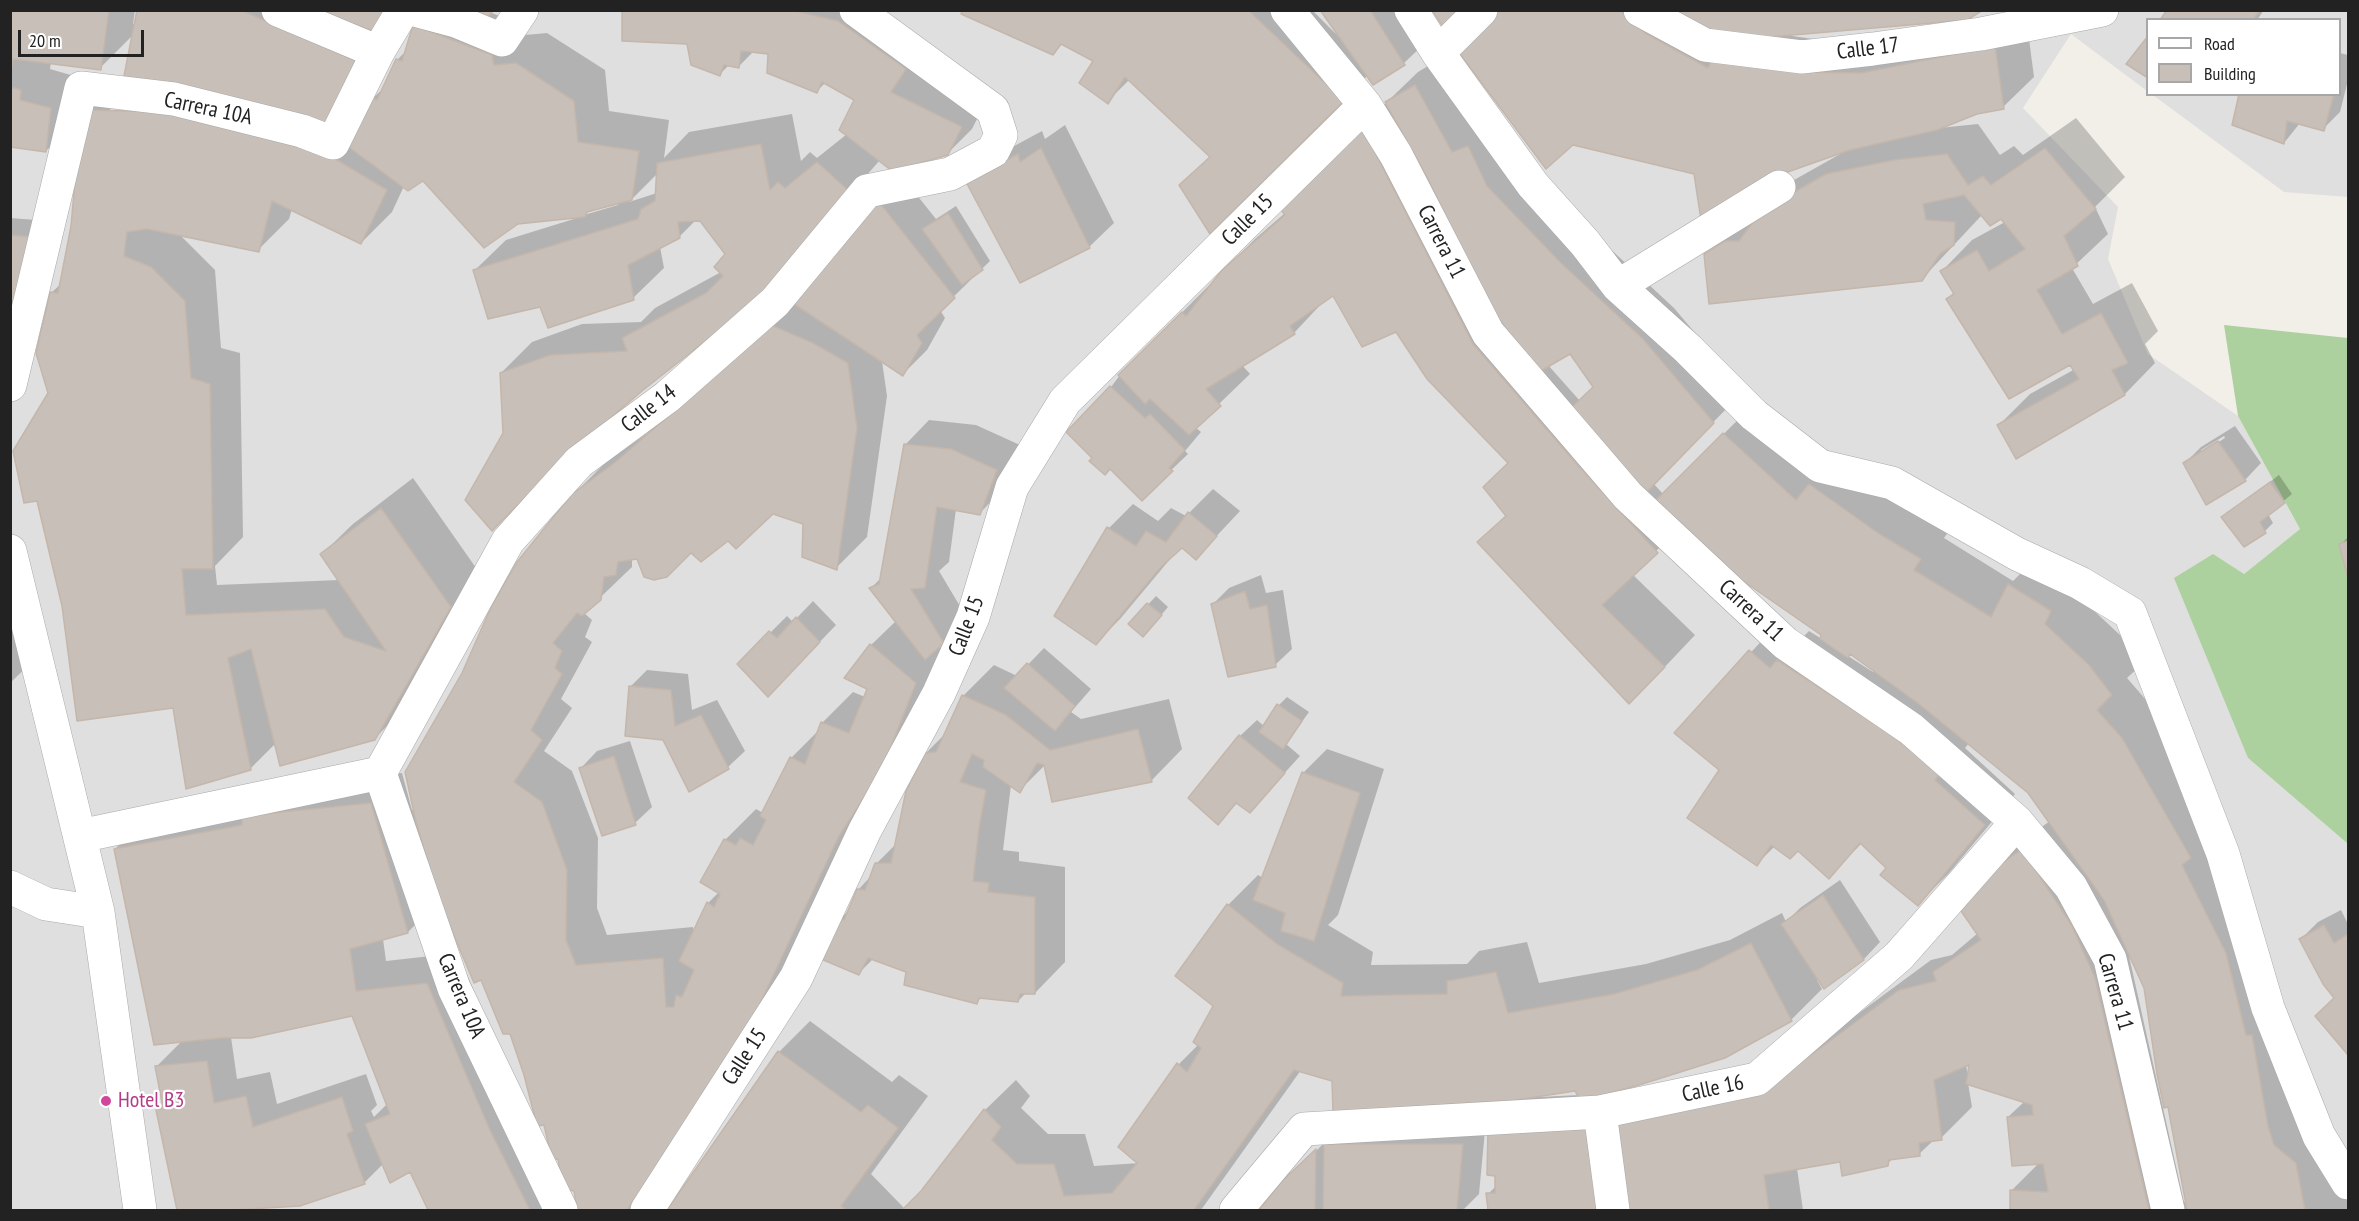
<!DOCTYPE html>
<style>
body{margin:0}
#map{position:relative;width:2359px;height:1221px;overflow:hidden;background:#f2efe9;font-family:"PT Sans Narrow",sans-serif}
canvas{display:block}
.frame{position:absolute;inset:0;border:12px solid #222;pointer-events:none}
.legend{position:absolute;left:2146px;top:18px;width:195px;height:78px;box-sizing:border-box;background:#fff;border:2px solid #a7a7a7;margin:0;padding:8px 10px;list-style:none;font-size:18px;color:#222}
.legend li{display:flex;align-items:center;gap:12px;height:30px}
.legend b{width:30px;border:2px solid #a7a7a7}
.scale{position:absolute;left:18px;top:30px;width:126px;height:27px;box-sizing:border-box;border:3px solid #222;border-top:0;padding-left:8px;font-size:18px;line-height:21px;white-space:nowrap;color:#222;-webkit-text-stroke:4px #fff;paint-order:stroke}
</style>
<div id="map">
<canvas width="2359" height="1221"></canvas>
<div class="frame"></div>
<ul class="legend">
<li><b style="height:8px;background:#fff"></b>Road</li>
<li><b style="height:16px;background:#c7bfb8"></b>Building</li>
</ul>
<div class="scale">20 m</div>
</div>
<script>
const ctx = document.querySelector('canvas').getContext('2d');
ctx.lineJoin = 'round';
function paint(path, color) {
  ctx.fillStyle = color;
  ctx.fill(path, 'evenodd');
}
function strokePath(path, color, width, dash) {
  ctx.strokeStyle = color;
  ctx.lineWidth = width;
  ctx.lineCap = dash ? 'butt' : 'round';
  ctx.setLineDash(dash || []);
  ctx.stroke(path);
}
function drawText(font, color, halo, rows, align = 'center') {
  ctx.font = font + ' "PT Sans Narrow",sans-serif';
  ctx.lineWidth = 4.5;
  ctx.setLineDash([]);
  ctx.textBaseline = 'middle';
  ctx.strokeStyle = halo;
  ctx.fillStyle = color;
  for (const [text, x, y, turn = 0] of rows) {
    ctx.save();
    ctx.translate(x, y);
    ctx.rotate((+turn || 0) * Math.PI / 180);
    ctx.textAlign = isNaN(turn) ? turn : align;
    if (halo) ctx.strokeText(text, 0, 0);
    ctx.fillText(text, 0, 0);
    ctx.restore();
  }
}
const residential = new Path2D(`
 M10 11H2348V197L2284 192 2153 95 2340 94V20H2148L2147 91 2071 34 2023 108 2118 207 2108 259 2148 354 2238 416 2300 529 2244 574 2248 758 2348 844V1210H11Z`);
const forest = new Path2D(`
 M2224 325 2348 338V844L2248 758 2174 578 2213 554 2244 574 2300 529 2238 416Z`);
const shadow = new Path2D(`
 M10 10H135L133 24H136L138 10H395L351 21 373 98 386 86 397 60 406 51 429 10H494L492 13 522 25 525 35 547 33 605 70 609 111 669 120 664 158 689 132 792 114 801 161 810 152 817 158 847 134 856 99 826 82 817 91 770 53 754 51 739 66 730 64 720 74 688 43 624 10H881L985 103 972 129 947 154 880 160 782 272 765 287 505 434 501 373 532 342 582 324 641 322 655 308 721 272 727 254 700 220H696L679 237 660 247 664 268 633 298 540 305 475 270 506 240 577 218 423 179 404 186 392 212 361 243 292 209 289 219 258 250 179 234 215 270 221 348 240 353 243 537 215 566 217 585 339 580 322 554 353 524 413 478 481 575 405 708 374 739 276 743 250 769 175 706 50 393 51 293 62 283 72 226 87 111 118 80 145 81 133 35 100 68 51 62 50 69 81 78 77 120 46 151 10 145ZM110 109 181 111 110 112ZM658 173 657 193 629 202ZM618 202V205L584 215 590 209Z
 M963 10H1312L1337 35 1322 10H1397L1421 47 1404 63 1374 83 1368 75 1210 231 1181 185 1210 156 1130 79 1107 102 1096 60 1063 43 1053 54Z
 M1499 10H1980L1785 35 1835 42 2026 16 2034 77 2003 107 1977 112 1939 128 1978 124 2000 155 2014 146 2023 155 2076 118 2125 177 2095 207 2108 234 2072 268 2093 304 2132 283 2158 331 2145 344 2155 363 2125 394 1999 425 2030 394 2075 369 2071 363 1948 299 1954 292 1942 271 1972 240 2005 222 2002 217 1982 215 1921 280 1706 255 1737 224 1763 211 1794 180 1842 153 1841 152 1695 173Z
 M2169 10H2264L2257 20H2162Z
 M2340 53 2348 55V80L2340 112 2323 129 2300 123 2284 143 2241 94H2340Z
 M1446 55 1591 231 1674 308 1744 391 1653 483 1663 494 1755 403 1826 469 1951 528 1944 538 2013 581 2040 554 2075 593 2120 635 2142 664 2127 678 2153 708 2348 1184V1210H2011V1191L2039 1163 2008 1117 2025 1101 1968 1083 1972 1107 1941 1138 1935 1139 1919 1154 1893 1158 1887 1164 1841 1160 1797 1168 1803 1210H1489L1488 1194 1497 1185 1489 1129 1519 1099 1333 1080 1301 1070 1201 1210H669L779 1052 810 1021 892 1082 899 1075 928 1096 871 1174 905 1209 922 1192 985 1110 1016 1080 1030 1096 1021 1108 1048 1134H1085L1094 1166 1140 1163 1179 1064 1199 1044 1215 1005 1228 905 1258 875 1263 878 1303 773 1327 749 1384 769 1338 915 1328 925 1373 952 1371 965 1467 964 1479 951 1527 942 1539 983 1646 964 1730 940 1782 913 1786 922 1800 908 1840 880 1880 942 1864 959 1824 987 1819 979 1817 980 1822 989 1791 1020 1616 1090 1619 1116 1794 1061 1931 960 1952 955 1978 933 1961 908 2015 846 2050 821 2030 792 1969 743 1965 748 2015 794 1949 873 1918 904 1888 868 1862 843 1829 877 1798 849 1775 846 1757 864 1721 770 1676 733 1781 620 1802 638 1809 631 1822 639 1823 634 1682 526 1632 574 1695 635 1660 672 1479 542 1507 514 1509 463 1397 330 1334 294 1324 301 1294 333 1242 365 1250 374 1195 427 1201 432 1185 451 1188 454 1142 498 1110 467 1094 458 1111 387 1120 375 1255 239 1285 213 1311 175 1418 72ZM1571 352 1594 387 1580 401 1548 365ZM1851 653 1874 670 1873 672 1848 656ZM2127 947 2145 987 2187 1201 2184 1202ZM1971 1062 1968 1078 1966 1064ZM1575 1089 1579 1095 1540 1097 1539 1095Z
 M1065 125 1114 223 1089 247 992 158 1042 131 1045 139Z
 M900 174 936 219 956 206 990 261 940 310 945 318 927 350 902 375 882 361 887 396 867 537 836 568 804 523 772 513 728 539 691 551 632 558V567L584 613 592 620 585 637 592 642 561 699 572 708 544 751 572 771 598 838 597 908 607 935 693 927 694 933 708 903 719 892 725 840 756 809 763 813 791 758 819 730 822 723 853 692 865 697 869 689 871 645 896 621 871 588 882 577 905 445 929 420 976 425 1020 445 1003 489 979 514 956 509 949 562 939 571 967 618 939 646 946 652 785 982 631 1210H578L575 1190 565 1188 576 1210H430L411 1170 383 1164 364 1183 300 1204 212 1210H179L158 1110 164 1104 157 1066 183 1040 115 849 146 818 275 786 402 773 412 810H415L573 495 605 463 646 434 712 375ZM440 900 511 1032 525 1075 559 1157 563 1184 519 1097 458 953 386 961 383 939 408 932ZM353 1014 388 1103 374 1117 371 1111 377 1105 366 1074 277 1104 270 1072 237 1079 231 1037Z
 M10 218 50 221 10 358Z
 M2235 426 2261 463 2245 480 2185 463 2201 447ZM2224 436 2225 438 2201 453V450Z
 M2279 475 2292 494 2268 514 2273 523 2265 531 2244 545 2223 517Z
 M1213 489 1240 511 1196 558 1182 546 1176 552 1120 619 1096 643 1056 615 1109 528 1133 504 1158 521 1171 508 1186 516Z
 M2348 537V572L2341 544Z
 M1261 575 1266 593 1283 590 1292 649 1275 665 1212 605 1229 588Z
 M1156 596 1168 607 1151 627 1130 624Z
 M813 601 836 625 785 678 739 664 787 616 793 622Z
 M10 603 32 662 10 683Z
 M1044 648 1091 689 1071 712 1081 719 1169 699 1182 749 1152 780 1053 800 1045 765 1019 791 1011 785 1003 850 1019 852V861L1065 867V962L1035 993H1026L1018 1001 982 997 977 1002 874 958 858 974 840 919 851 908 858 890 871 876 876 864 897 843 926 753 946 733 963 696 994 665 1017 676Z
 M647 670 688 674 692 710 717 700 745 751 728 767 664 738 631 686Z
 M1287 697 1309 712 1286 744 1300 756 1250 811 1238 802 1218 823 1240 736 1257 720 1265 727 1279 705Z
 M630 741 652 807 635 823 603 834 581 768 597 751Z
 M2341 910 2348 924V1053L2317 1016 2336 997 2301 939 2318 922Z
 M1486 1120 1479 1194 1463 1210H1260L1283 1184 1346 1121Z`);
const building = new Path2D(`
 M10 10H109L101 70 13 59 10 79Z
 M137 10H241L356 61 327 127 186 88 124 76Z
 M315 10H387L376 32Z
 M451 10H493L484 23Z
 M622 10H791L838 21 906 69 891 92 962 127 948 155 892 171 839 130 854 100 822 82 817 93 767 73 768 54 741 51 739 68 724 65 720 76 691 65 687 44 622 41Z
 M962 10H1248L1344 101 1210 234 1179 185 1210 157 1125 77 1108 104 1079 83 1093 61 1061 44 1053 55 961 14Z
 M1320 10H1370L1405 65 1373 85Z
 M1432 10H1461L1443 27Z
 M1497 10H1620L1645 33 1708 68 1712 60 1803 72 1861 73 1995 46 2004 109 1977 114 1937 130 1850 150 1782 174 1701 220 1694 174 1573 145 1546 169 1457 50Z
 M1663 10H1983L1967 20 1758 38 1702 33Z
 M2167 10H2260L2253 20H2160Z
 M413 25 492 55 494 65 516 63 574 101 578 142 639 151 632 200 587 212 585 217 518 224 484 248 423 181 408 191 346 145 372 97 377 100 396 59 402 61Z
 M2148 36V78L2126 64Z
 M1415 85 1452 152 1468 146 1487 186 1560 262 1643 339 1714 423 1645 494 1570 409 1593 387 1570 354 1539 372 1489 306 1427 177 1385 102Z
 M10 87 21 90 20 100 51 108 46 152 10 147Z
 M2239 94H2334L2324 131 2287 121 2284 144 2232 125Z
 M86 110 173 112 322 151 387 190 361 244 272 201 259 252 147 229 127 232 124 256 151 267 185 301 191 378 210 384 213 569H182L186 615 325 609 344 637 386 651 320 554 381 508 451 607 375 740 280 766 251 649 228 658 251 770 186 789 173 708 77 721 62 606 37 501 24 503 13 451 48 393 36 353 50 292 58 293 71 226 77 158Z
 M1361 125 1473 344 1576 463 1658 553 1602 605 1665 667 1629 704 1477 542 1506 516 1483 487 1508 463 1427 379 1396 332 1362 347 1333 296 1290 326 1295 334 1206 389 1221 406 1189 435 1150 399 1145 404 1118 375 1182 312 1186 316 1222 270 1285 215 1278 206Z
 M761 144 770 190 778 182 785 188 817 162 850 192 752 304 642 391 564 458 492 531 465 500 503 433 500 373 550 355 627 351 622 338 706 293 723 276 714 267 725 254 700 221 678 222 680 238 628 265 634 300 548 328 540 307 488 319 473 270 638 219 641 209 655 201 657 163Z
 M1041 148 1090 248 1020 283 966 182 1018 154 1020 162Z
 M2045 148 2096 209 2064 236 2078 266 2037 290 2062 334 2101 313 2128 363 2112 370 2125 395 2016 459 1997 425 2079 379 2070 365 2009 399 1946 299 1954 294 1940 271 1977 250 1989 271 2025 249 2001 219 1990 226 1964 195 1923 204 1926 220 1955 222 1954 245 1940 254 1922 281 1709 304 1704 254 1725 241H1739L1761 211 1826 174 1894 160 1947 154 1968 185 1983 176 1991 185Z
 M875 197 955 298 917 335 922 343 903 376 788 300Z
 M948 213 983 270 962 285 922 229Z
 M10 235 34 237 10 333Z
 M764 322 813 343 848 363 857 428 837 570 802 557 803 524 773 514 736 549 728 541 701 562 691 553 667 577 654 580 644 577 637 559 618 562 616 575 604 577 601 600 582 616 577 613 553 643 562 651 555 668 562 674 531 730 542 740 514 782 542 802 567 870 566 940 576 965 663 958 666 1007H674L676 995 682 997 694 970 679 961 707 902 714 907 720 894 700 882 724 839 736 845 740 838 753 845 766 820 760 816 790 757 805 764 821 722 849 733 867 689 844 678 870 644 916 683 890 749 865 796 839 836 755 1014 683 1131 627 1210H577L574 1191 563 1189 558 1159 552 1160 544 1125 537 1126 524 1075 510 1034H503L481 980 474 983 439 900 416 822 405 772 462 673 492 605 517 562 572 494 613 464 680 406Z
 M1110 386 1145 418 1150 414 1185 450 1169 468 1173 471 1142 501 1110 469 1105 475 1089 461 1092 458 1066 432Z
 M1723 433 1796 500 1809 484 1878 533 1921 559 1914 570 1991 617 2008 584 2051 611 2045 624 2089 665 2112 695 2097 710 2122 738 2191 858 2182 865 2226 953 2246 1035H2252L2268 1126 2274 1145 2296 1163 2305 1210H2187L2168 1107 2164 1108 2157 1074 2144 988 2104 900 2028 793 1919 704 1850 654 1848 658 1820 639 1821 635 1736 576 1653 503Z
 M2218 441 2246 481 2206 505 2183 463Z
 M904 444 951 449 997 470 980 515 937 507 925 588 911 589 944 643 925 660 869 588 879 584Z
 M2270 482 2285 503 2260 522 2266 533 2244 547 2221 517Z
 M1188 512 1217 536 1196 560 1182 548 1161 567 1096 645 1054 616 1107 527 1136 546 1146 531 1166 542Z
 M2348 541V578L2339 544Z
 M1245 591 1250 609 1267 605 1276 667 1228 677 1211 604Z
 M1147 603 1162 615 1143 637 1128 624Z
 M796 617 820 642 768 697 737 664 769 631 777 638Z
 M1749 650 1770 668 1777 660 1888 732 1940 774 1935 780 1985 825 1918 906 1880 875 1886 868 1860 843 1829 879 1798 851 1790 859 1771 845 1757 866 1687 818 1719 770 1674 733Z
 M1027 663 1075 706 1055 731 1004 688Z
 M629 686 671 690 675 726 701 715 729 769 689 792 663 740 625 736Z
 M962 695 1006 715 1050 750 1138 729 1152 782 1052 802 1044 765 1037 763 1020 793 983 767 984 760 972 754 960 782 986 790 979 828 973 881 989 883 988 892 1035 897V994H1020L1018 1002 979 998 977 1004 904 985 906 972 868 958 859 975 821 959 839 918 844 920 857 889 865 890 875 863H891L906 791 925 753 936 752Z
 M1277 704 1302 721 1283 749 1259 732Z
 M1239 735 1285 773 1250 813 1236 803 1218 825 1188 798Z
 M614 756 636 825 602 836 579 768Z
 M1302 772 1360 793 1314 941 1281 931 1285 913 1253 900Z
 M371 803 408 933 350 949 356 991 427 983 489 1128 530 1210H428L410 1172 390 1183 365 1124 390 1114 352 1016 251 1038H221L154 1045 114 849 242 825V816Z
 M2022 849 2072 926 2095 978 2149 1210H2010V1190L2048 1192 2043 1164 2012 1166 2007 1117 2033 1115 2032 1105 1966 1084 1969 1065 1934 1080 1942 1140 1919 1143 1920 1156 1889 1160 1888 1166 1842 1176 1840 1162 1764 1175 1769 1210H1623L1613 1120 1762 1091 1899 990 1936 981 1933 972 1981 940 1959 908 1982 877Z
 M1823 895 1864 960 1824 989 1781 924Z
 M1227 904 1277 944 1343 983 1341 996 1447 994V981L1496 972 1508 1013 1614 994 1697 970 1751 943 1792 1021 1725 1058 1639 1085 1581 1101 1575 1091 1516 1100 1333 1112 1332 1081 1294 1070 1194 1210H902L921 1191 984 1109 1001 1127 992 1140 1017 1164H1054L1064 1196 1112 1193 1137 1163 1118 1147 1177 1063 1187 1072 1201 1048 1193 1042 1213 1006 1175 976Z
 M2324 925 2334 943 2348 934V1055L2315 1016 2334 998 2323 984 2299 939Z
 M778 1051 861 1112 868 1105 898 1128 841 1206 846 1210H667Z
 M207 1061 214 1103 246 1096 253 1127 342 1097 353 1131 347 1134 365 1184 300 1206 233 1210H177L156 1110 163 1108 155 1066Z
 M1586 1123 1597 1210H1488L1486 1193H1495V1176L1487 1175 1488 1128Z
 M1324 1144H1463L1457 1210H1323Z
 M1316 1149 1315 1210H1259L1281 1182Z`);
const minor = new Path2D(`
 M278 10 378 52
 M415 10 456 21 502 40 522 10
 M1287 10 1365 105 1396 155 1488 333 1628 496 1785 643 1911 729 2017 822 2071 887 2110 959 2168 1210
 M1411 10 1438 53 1533 185 1585 243 1618 286 1688 349 1754 415 1820 466 1892 483 2017 554 2080 583 2130 613 2223 854 2268 1008 2319 1136 2348 1183
 M1640 10 1705 45 1802 57 1873 49 1981 34 2102 10
 M1438 53 1481 10
 M1618 286 1779 187
 M10 385 81 88 174 99 302 131 333 143 378 52 403 10
 M10 551 98 912 140 1210
 M380 773 508 541 579 462 667 397 775 302 867 191 950 174 993 151 1001 135 993 110 856 10
 M380 773 454 988 561 1210
 M80 836 380 773
 M10 887 46 904 98 912
 M1600 1112 1613 1210
 M647 1210 796 978 865 830 939 693 973 617 1012 487 1065 401 1365 105
 M1236 1210 1304 1129 1600 1112 1757 1079 1899 956 2017 822`);
const markers = [
 [106,1101,6,"#d1479c"]
];
const streetNames = [
 ["Calle 17",1868,49,-7],
 ["Carrera 10A",208,109,12],
 ["Calle 15",1248,220,-45],
 ["Carrera 11",1441,242,63],
 ["Calle 14",649,409,-38],
 ["Carrera 11",1751,611,43],
 ["Calle 15",967,626,-69],
 ["Carrera 11",2115,992,74],
 ["Carrera 10A",461,996,67],
 ["Calle 15",745,1057,-57],
 ["Calle 16",1713,1089,-12]
];
const hotelNames = [
 ["Hotel B3",118,1101]
];
paint(residential, '#e0dfdf');
paint(forest, '#add19e');
paint(shadow, '#0003');
paint(building, '#c7bfb8');
strokePath(building, '#c4b6ab', 1.5);
strokePath(minor, '#a9a9a9', 34);
strokePath(minor, '#fff', 33);
for (const [x, y, r, color] of markers) {
  const dot = new Path2D();
  dot.arc(x, y, r, 0, 2 * Math.PI);
  ctx.fillStyle = color;
  ctx.fill(dot);
  strokePath(dot, '#fff', 2);
}
drawText('22px', '#222', '#fff', streetNames);
drawText('22px', '#b23c85', '#fff', hotelNames, 'left');
</script>
